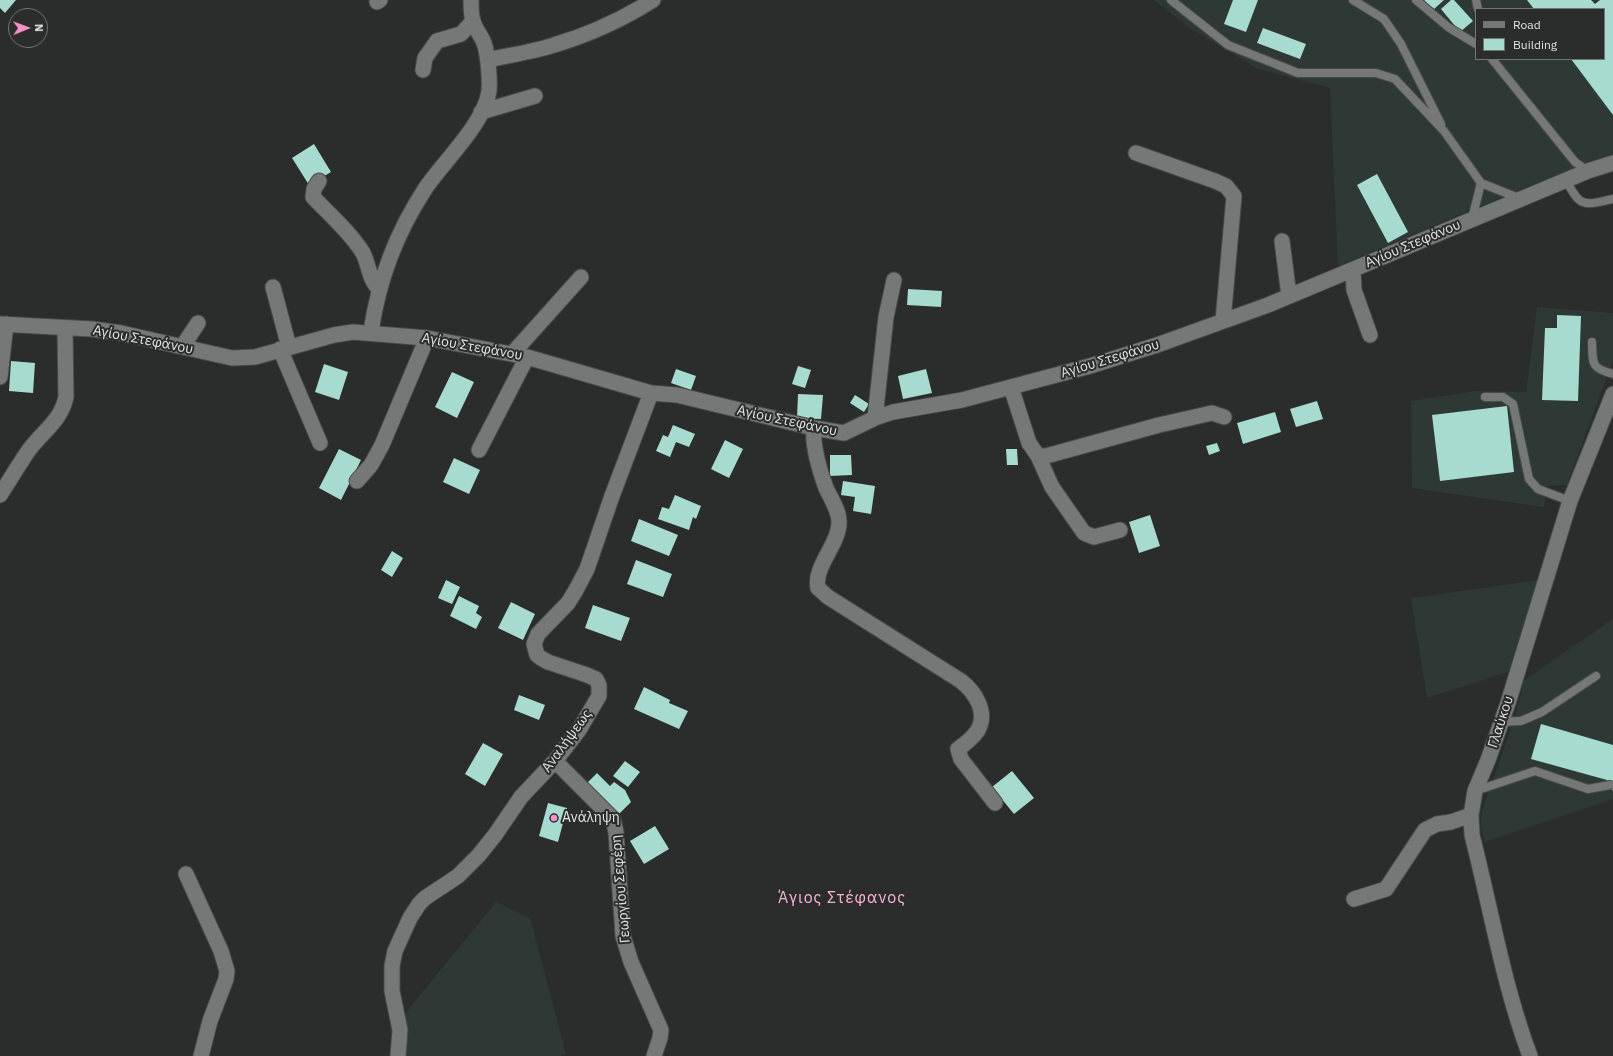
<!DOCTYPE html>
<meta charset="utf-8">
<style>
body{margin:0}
#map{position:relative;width:1613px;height:1056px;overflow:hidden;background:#2a2d2c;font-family:"IBM Plex Sans",sans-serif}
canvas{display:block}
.legend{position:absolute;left:1475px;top:8px;width:130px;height:52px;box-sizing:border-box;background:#2a2d2c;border:1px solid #737675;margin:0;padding:5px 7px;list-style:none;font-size:12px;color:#e1e3e3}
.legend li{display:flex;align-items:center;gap:8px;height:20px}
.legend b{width:20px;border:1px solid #737675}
.north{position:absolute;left:8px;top:8px;width:40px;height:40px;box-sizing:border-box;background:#2a2d2c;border:1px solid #737675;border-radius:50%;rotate:89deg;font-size:11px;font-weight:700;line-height:16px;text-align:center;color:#e1e3e3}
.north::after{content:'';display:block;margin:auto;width:14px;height:18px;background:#f98fc9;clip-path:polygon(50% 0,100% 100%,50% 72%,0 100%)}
</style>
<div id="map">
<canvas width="1613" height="1056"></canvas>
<ul class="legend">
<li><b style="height:5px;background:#757877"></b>Road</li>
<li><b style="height:11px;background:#a7dbcf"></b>Building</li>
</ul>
<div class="north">N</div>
</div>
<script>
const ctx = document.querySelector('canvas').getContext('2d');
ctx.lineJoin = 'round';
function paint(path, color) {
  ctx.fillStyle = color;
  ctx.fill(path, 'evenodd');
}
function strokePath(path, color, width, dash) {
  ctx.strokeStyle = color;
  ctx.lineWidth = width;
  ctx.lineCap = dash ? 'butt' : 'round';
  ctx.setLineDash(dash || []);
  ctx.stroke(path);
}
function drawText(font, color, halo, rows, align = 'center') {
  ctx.font = font + ' "IBM Plex Sans",sans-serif';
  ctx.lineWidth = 4;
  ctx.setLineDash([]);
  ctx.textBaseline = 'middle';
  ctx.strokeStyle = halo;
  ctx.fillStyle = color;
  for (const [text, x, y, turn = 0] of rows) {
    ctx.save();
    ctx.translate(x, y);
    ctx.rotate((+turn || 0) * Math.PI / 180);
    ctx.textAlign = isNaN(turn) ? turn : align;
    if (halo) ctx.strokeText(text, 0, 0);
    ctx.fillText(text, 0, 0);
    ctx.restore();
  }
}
const built = new Path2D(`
 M1154 0H1613V159L1533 184 1338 266 1330 88 1258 69 1191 29ZM1476 9H1604V59H1476Z
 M1537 307 1613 313V360L1567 485 1546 486 1544 507 1412 488 1411 401 1475 391 1526 392Z
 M1539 580 1508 672 1427 698 1411 598Z
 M1613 619V799L1484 842 1481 824 1482 811 1512 725 1521 694 1523 681Z
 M496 902 530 918 566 1054 560 1056H399L407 1011Z`);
const building = new Path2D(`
 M0 0H16L5 13 0 8Z
 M1233 0H1258L1246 32 1224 24Z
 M1424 0H1444L1433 10Z
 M1451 0H1454L1473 21 1460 32 1441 9Z
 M1527 0H1591L1595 4 1600 0H1613V115L1571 59H1604V9H1534Z
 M1263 28 1306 44 1300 59 1257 43Z
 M314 144 331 172 309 185 292 158Z
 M1377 174 1408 232 1388 243 1357 185Z
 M908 289 942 291 941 307 907 305Z
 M1557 315 1581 316 1578 401 1542 400 1545 328H1557Z
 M11 361 35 363 33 393 9 391Z
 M324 364 348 372 339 400 315 392Z
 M798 366 811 370 805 388 792 384Z
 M676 369 696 376 691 390 671 383Z
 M926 369 932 393 903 399 898 376Z
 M452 372 474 382 457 418 435 407Z
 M798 394 823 395 821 419 797 418Z
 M855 395 869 404 864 412 850 403Z
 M1317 401 1323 419 1296 427 1290 409Z
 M1507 406 1514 472 1440 481 1432 415Z
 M1275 412 1281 432 1243 444 1237 423Z
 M673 425 695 434 689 447 676 442 670 457 656 451 663 435 668 437Z
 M725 440 743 449 729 478 711 469Z
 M1217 443 1220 451 1209 455 1206 446Z
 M339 449 361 460 341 500 319 488Z
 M1006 449H1017L1018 465H1007Z
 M830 455H851L852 475 830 476Z
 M454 458 480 470 469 494 443 482Z
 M843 481 875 486 871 514 853 511 855 497 841 495Z
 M675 495 701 506 696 519 693 517 689 530 658 519 662 507 669 509Z
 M1150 515 1160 546 1139 553 1129 522Z
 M639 519 678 535 669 556 631 541Z
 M392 551 403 558 392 577 381 570Z
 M636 560 672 574 663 597 627 584Z
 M446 580 460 587 452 604 438 598Z
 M459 596 479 606 476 613 482 617 476 629 450 616Z
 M511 602 535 614 523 640 498 628Z
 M593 605 630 618 621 641 585 628Z
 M644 687 670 700 669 703 688 711 679 729 634 709Z
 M519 695 545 705 539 720 514 710Z
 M1541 724 1613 745V791L1607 780 1531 759Z
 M483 743 503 754 485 786 465 774Z
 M625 761 640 772 628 787 613 776Z
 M1012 771 1034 798 1014 814 992 787Z
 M597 773 610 786 614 782 625 790 631 802 615 818 584 786Z
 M548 803 567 808 558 842 539 836Z
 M655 826 669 849 644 864 630 841Z`);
const lane = new Path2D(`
 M1171 0 1228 45 1298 73H1376L1395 79 1444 131 1481 183 1472 219
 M1353 0 1384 19 1401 44 1441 124
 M1416 0 1448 27 1476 44
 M1476 0 1478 9
 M1492 59 1575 162 1588 171
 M1566 180C1581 209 1584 205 1613 199
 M1481 183 1521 199
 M1592 342C1593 363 1590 368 1613 374
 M1485 397H1503L1513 404 1529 479 1538 489 1570 501
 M1501 722 1521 721 1542 712 1596 676
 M1475 791 1535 771 1588 789 1610 785`);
const street = new Path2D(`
 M377 2 380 0
 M488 60C509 55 533 52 554 45 588 35 623 19 653 0
 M423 70 425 58 437 41 461 34 473 21
 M481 112 535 96
 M1136 153 1215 181 1226 186 1234 196 1223 321
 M319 181 314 189 313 197C330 215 350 232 363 253 369 264 369 282 380 289
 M1282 241 1289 296
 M1353 270 1354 290 1370 335
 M273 287 289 347
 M0 324 92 329 121 333 232 358 255 357 334 335 353 332 427 338 527 357 651 393 677 395 814 428 844 433 875 418 893 412 962 400 1090 366 1157 345 1268 305 1521 199 1588 171 1613 163
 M371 332C378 282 397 232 425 189 443 162 485 123 489 91 490 79 488 54 484 43 481 35 475 29 473 21 471 15 471 7 471 0
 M184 347 186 341 198 323
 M280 349 320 443
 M512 354 581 277
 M0 377 6 324
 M1011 387 1029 443 1038 456 1052 487 1084 533 1094 537 1120 530
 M875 418 886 317 894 280
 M814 428C812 445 820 472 826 488 831 499 839 510 839 522 840 543 813 567 818 588L828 597 961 681C975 692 988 712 978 730 973 738 965 744 958 749L961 759 995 803
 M479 450 527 357
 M1038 456H1046L1159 425 1212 413 1224 417
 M357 481 371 465 382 445 427 338
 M0 495C10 480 19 464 29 450 43 431 61 421 66 397L65 328
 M555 761 613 819 616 832 623 936 631 962 661 1030 660 1038 654 1056
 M186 874 221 951 227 971 226 979 210 1021 201 1056
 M1354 899 1386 889 1425 830 1437 824 1451 822 1471 815
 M398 1056 400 1030 392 991V966L395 951 410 918 419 904 425 898 458 876 479 855 495 835 521 797 555 761 579 730 599 696V685L596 679 587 675 548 662 541 658 537 655 534 644 538 634 568 603 576 590 587 569 612 496 651 393
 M1530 1056C1503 984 1491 909 1472 835L1471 815 1475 791 1488 760 1508 703 1570 501 1613 394`);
const markers = [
 [554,818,4,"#f98fc9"]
];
const streetNames = [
 ["Αγίου Στεφάνου",1413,244,-23],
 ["Αγίου Στεφάνου",143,340,11],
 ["Αγίου Στεφάνου",472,347,10],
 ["Αγίου Στεφάνου",1110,359,-17],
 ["Αγίου Στεφάνου",787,421,12],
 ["Γλαύκου",1501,722,-72],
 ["Αναλήψεως",567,741,-54],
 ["Γεωργίου Σεφέρη",621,889,-95]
];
const poiNames = [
 ["Ανάληψη",562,818]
];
const quarterNames = [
 ["Άγιος Στέφανος",842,898]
];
paint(built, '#2e3936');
paint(building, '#a7dbcf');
strokePath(lane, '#494b4b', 10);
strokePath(street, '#494b4b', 17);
strokePath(lane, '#757877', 8);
strokePath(street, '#757877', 15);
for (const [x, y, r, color] of markers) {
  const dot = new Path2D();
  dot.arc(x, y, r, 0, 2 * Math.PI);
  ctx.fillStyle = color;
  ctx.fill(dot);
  strokePath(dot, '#2a2d2c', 1.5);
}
drawText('14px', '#e1e3e3', '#2a2d2c', streetNames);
drawText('14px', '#e1e3e3', '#2a2d2c', poiNames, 'left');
ctx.letterSpacing = '1px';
drawText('16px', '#fcb0d7', '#2a2d2c', quarterNames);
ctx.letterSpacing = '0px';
</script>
